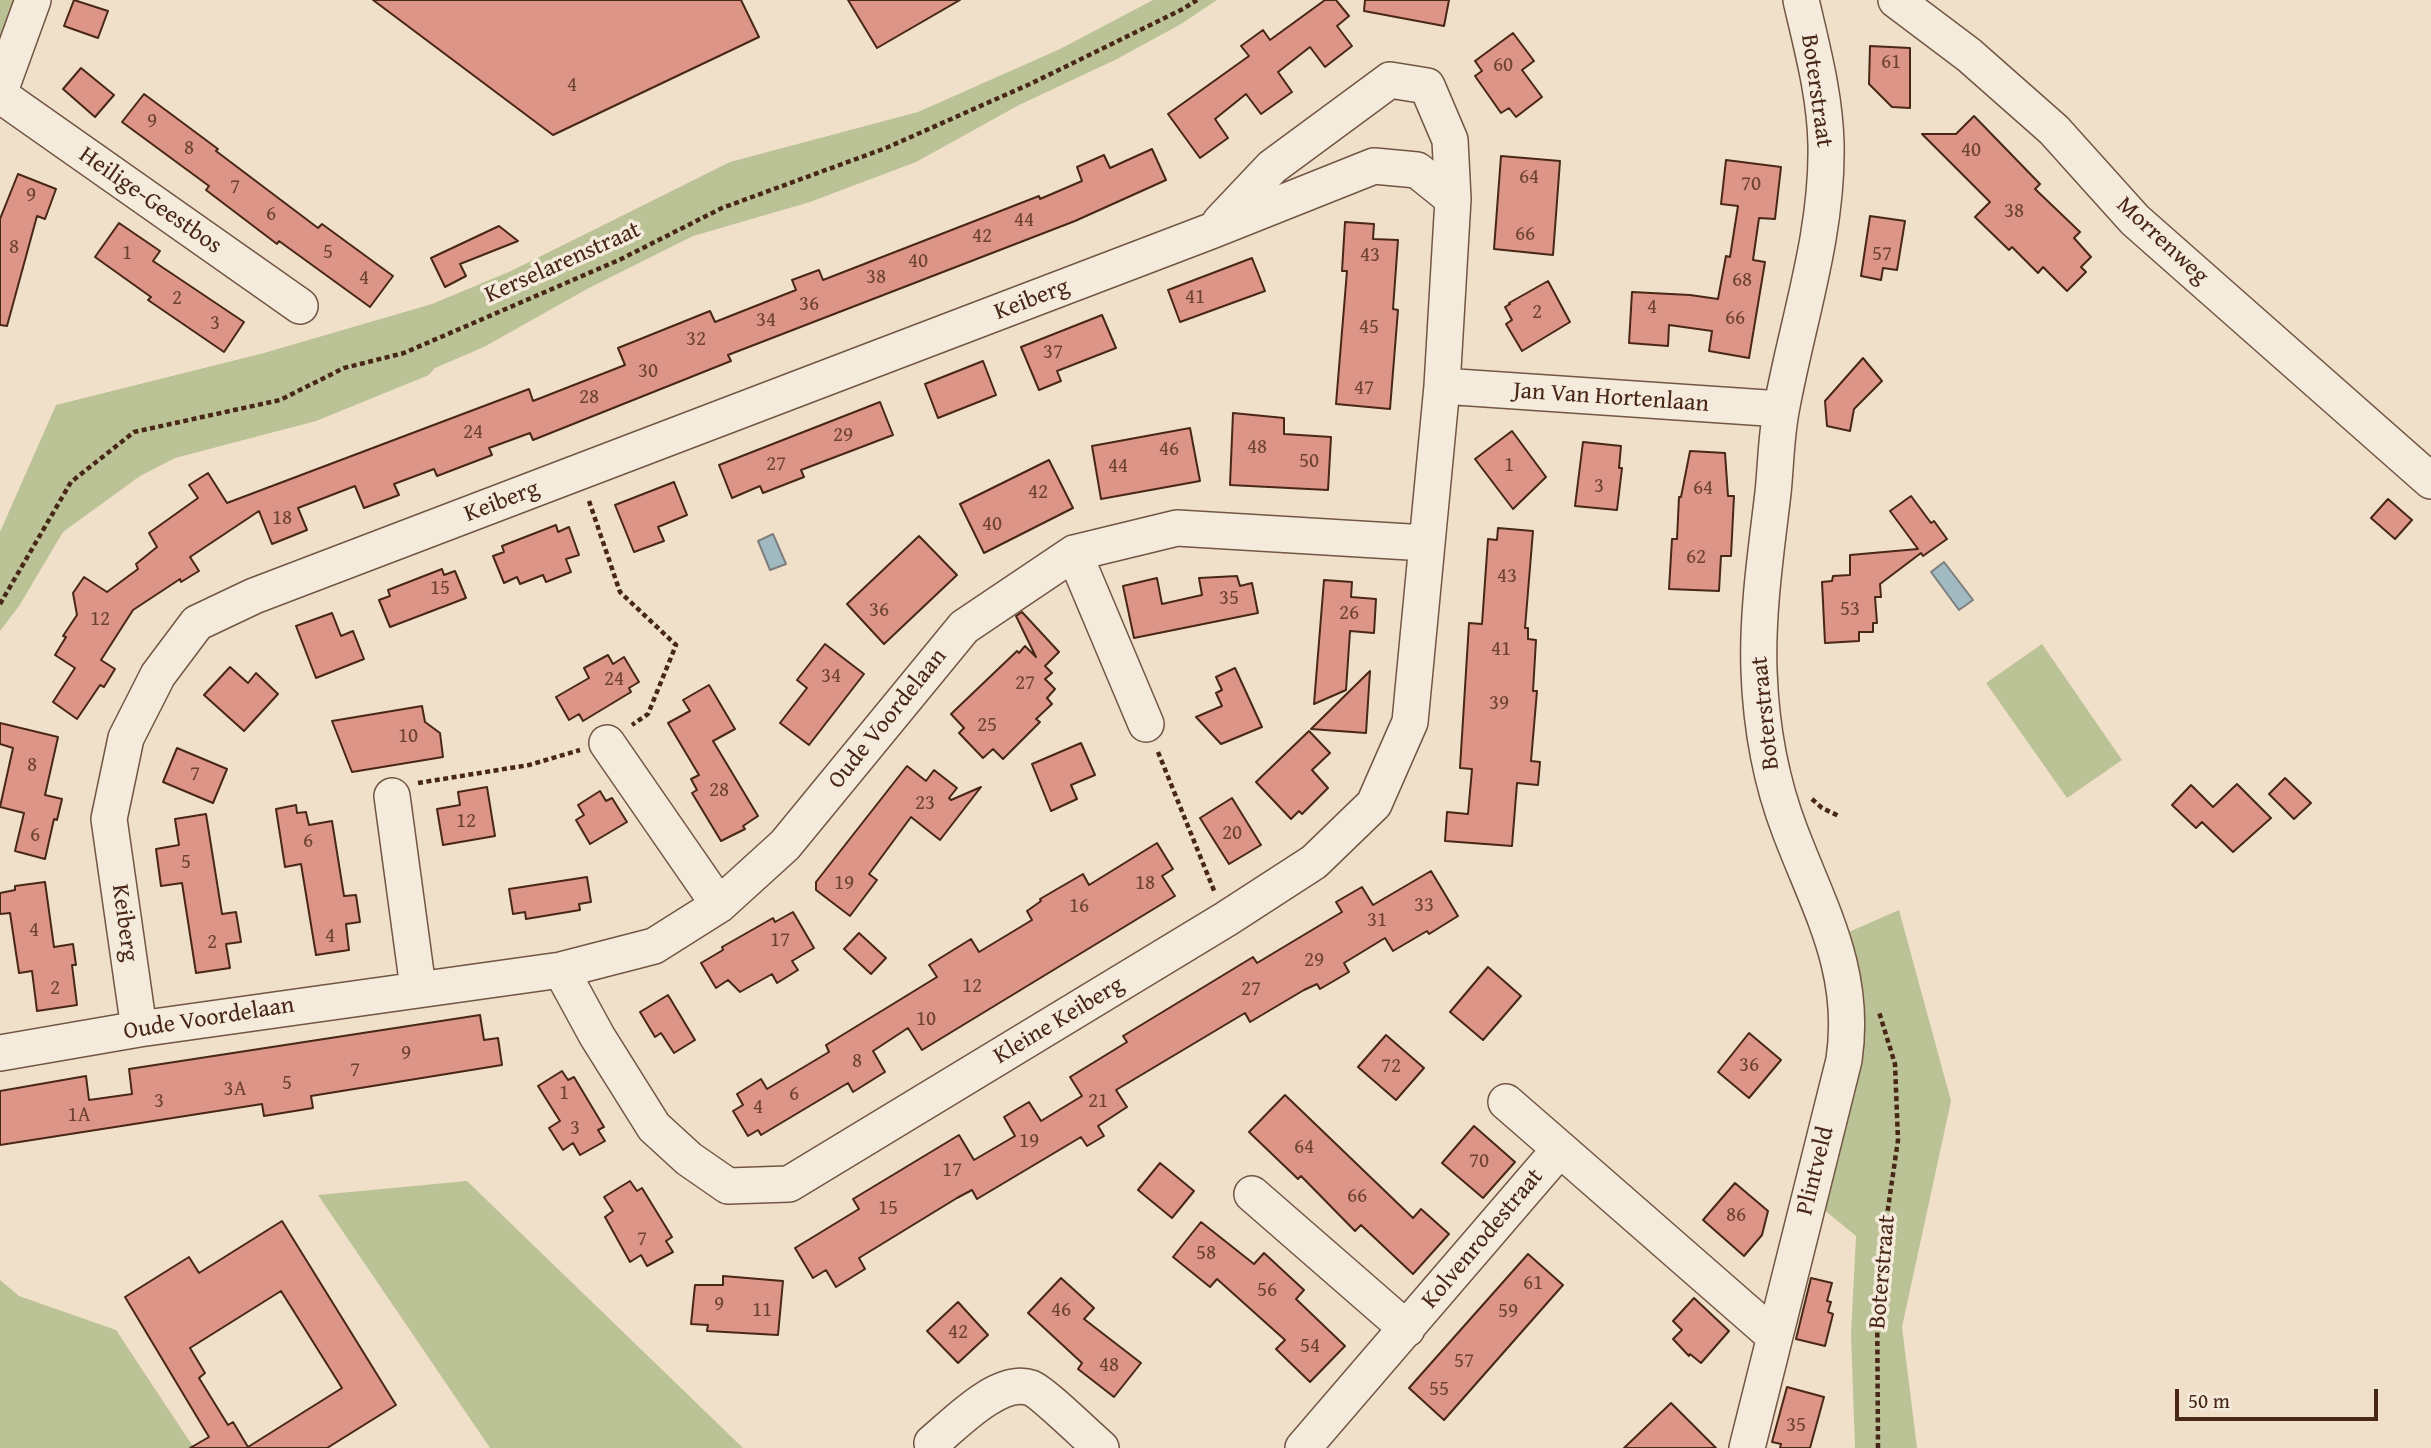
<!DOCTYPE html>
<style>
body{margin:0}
#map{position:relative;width:2431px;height:1448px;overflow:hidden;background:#f0e0c9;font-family:"Gentium Book Plus",serif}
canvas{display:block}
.scale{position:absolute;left:2175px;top:1389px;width:203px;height:32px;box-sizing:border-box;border:4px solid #482716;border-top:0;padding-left:9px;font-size:21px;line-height:24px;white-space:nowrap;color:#482716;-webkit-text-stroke:5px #f5ebdc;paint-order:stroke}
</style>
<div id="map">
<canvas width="2431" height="1448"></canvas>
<div class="scale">50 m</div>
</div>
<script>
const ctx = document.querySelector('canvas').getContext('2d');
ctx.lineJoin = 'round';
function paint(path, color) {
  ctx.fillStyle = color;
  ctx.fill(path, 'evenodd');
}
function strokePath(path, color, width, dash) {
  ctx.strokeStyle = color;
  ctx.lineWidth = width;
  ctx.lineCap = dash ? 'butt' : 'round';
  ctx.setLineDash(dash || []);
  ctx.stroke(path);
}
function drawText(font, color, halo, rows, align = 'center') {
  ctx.font = font + ' "Gentium Book Plus",serif';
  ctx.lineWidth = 7;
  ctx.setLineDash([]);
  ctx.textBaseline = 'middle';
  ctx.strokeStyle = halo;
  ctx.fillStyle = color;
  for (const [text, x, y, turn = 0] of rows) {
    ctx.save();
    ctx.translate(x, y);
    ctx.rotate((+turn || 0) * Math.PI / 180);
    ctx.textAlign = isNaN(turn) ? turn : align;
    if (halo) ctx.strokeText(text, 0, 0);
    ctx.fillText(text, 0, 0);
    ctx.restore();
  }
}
const green = new Path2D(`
 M0 0H20L0 45Z
 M1153 0H1217L1181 24 1117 59 1019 105 916 162 810 202 693 236 587 289 484 347 435 368 429 375 316 421 175 458 140 476 63 532 19 606 0 631V532L56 405 264 353 432 304 511 271 730 162 918 112 1060 49Z
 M2042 644 2122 760 2067 798 1986 683Z
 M1899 910 1951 1101 1902 1327 1917 1448H1855L1851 1334 1856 1236 1817 1204 1842 935Z
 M467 1181 743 1448H490L318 1195Z
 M0 1280 19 1296 116 1330 194 1448H0Z`);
const water = new Path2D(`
 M773 534 786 564 770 570 758 541Z
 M1944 562 1973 600 1959 610 1931 572Z`);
const building = new Path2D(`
 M74 0 108 11 98 38 64 26Z
 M373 0H741L759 37 553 135Z
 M848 0H960L877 48Z
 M1325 0H1336L1349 16 1337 26 1352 46 1325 67 1310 47 1278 72 1292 92 1261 114 1246 94 1215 119 1228 138 1200 158 1168 114 1249 56 1241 46 1263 30 1270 40Z
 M1365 0H1449L1444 26 1364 11Z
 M1513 33 1534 61 1522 70 1542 97 1516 117 1509 108 1501 113 1475 76 1482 71 1475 61Z
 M1870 46 1910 48V108L1892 107 1869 84Z
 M81 68 114 95 95 117 63 89Z
 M144 94 218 149 216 151 318 228 322 224 393 276 370 307 279 241 277 244 206 190 209 186 122 122Z
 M1974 116 2040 184 2035 189 2080 232 2074 238 2091 257 2081 267 2086 272 2067 291 2043 267 2038 273 2012 247 2009 250 1975 217 1990 202 1922 134H1956Z
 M1152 149 1166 180 1075 221 728 355 731 361 533 440 530 433 489 448 492 455 437 476 434 469 394 484 399 495 364 508 355 486 298 508 307 530 272 544 259 511 190 557 199 571 181 582 180 579 133 610 101 660 115 669 104 687 100 685 77 719 53 702 75 668 55 655 66 637 63 636 77 615 73 593 84 577 107 592 138 569 136 564 157 547 149 533 198 498 189 485 208 473 227 503 529 389 533 401 625 365 618 348 710 311 715 322 796 290 792 280 819 270 823 280 1039 196 1040 199 1082 181 1077 167 1104 155 1110 168Z
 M1501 156 1560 161 1553 255 1494 249Z
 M1726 160 1781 167 1775 219 1759 218 1753 260 1765 262 1749 358 1709 351 1712 331 1669 325 1668 346 1629 343 1632 292 1690 295 1718 299 1726 256 1730 257 1738 206 1721 204Z
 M18 174 56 189 45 219 37 216 7 326 0 325V219Z
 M1870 216 1905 221 1897 270 1883 268 1881 280 1861 276Z
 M1345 222 1374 224 1373 239 1398 240 1393 309 1398 310 1390 409 1336 404 1347 271H1342Z
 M119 223 160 251 153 261 244 322 224 352 148 300 151 297 95 257Z
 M499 226 518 241 460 264 466 276 445 287 431 258Z
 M1252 258 1265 291 1180 322 1168 290Z
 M1548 281 1570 322 1522 351 1506 324 1512 320 1505 307 1510 304 1509 303Z
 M1102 315 1116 348 1057 371 1061 381 1039 390 1021 347Z
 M1863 358 1882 381 1854 409 1850 431 1827 426 1825 401Z
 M983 361 996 395 938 418 925 384Z
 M880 402 893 435 801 470 804 477 763 493 760 486 732 498 719 465Z
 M1233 413 1284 418V434L1331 437 1328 490 1230 485Z
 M1190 428 1200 481 1101 499 1092 446Z
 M1512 431 1546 477 1513 509 1475 459Z
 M1583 442 1621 446 1619 468H1622L1617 510 1575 506Z
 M1690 451 1725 453 1728 496H1734L1731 556H1721L1719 591 1669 589 1672 539H1677L1679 497H1681Z
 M1049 460 1073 508 984 553 960 504Z
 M674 482 687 515 658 527 664 541 634 552 615 505Z
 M1911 496 1931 523 1934 521 1947 539 1923 556 1921 553 1880 584 1881 597H1875L1877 623H1873V632H1859V641L1825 643 1822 582 1832 581 1833 576 1850 575V555L1918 549 1890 511Z
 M2388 499 2412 520 2395 539 2371 518Z
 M556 525 558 532 569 527 579 555 566 559 571 572 546 582 543 575 520 584 517 577 504 583 493 556 504 552 502 546Z
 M1498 528 1533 531 1525 628H1528V639L1536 640 1533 691H1537L1531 761 1540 762 1538 785 1517 783 1512 846 1445 841 1447 812 1468 814 1472 769 1460 768 1469 623 1482 624 1488 539 1497 540Z
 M919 536 957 575 884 644 847 604Z
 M442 569 444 575 455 571 466 598 390 627 379 600 390 596 388 590Z
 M1237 576 1240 586 1252 583 1258 613 1134 638 1123 586 1157 578 1162 604 1202 595 1199 578Z
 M1324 580 1352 582 1351 597 1376 599 1374 633 1350 631 1346 690 1314 704Z
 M1022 612 1059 652 1045 666 1052 673 1045 679 1055 689 1047 698 1052 704 1036 719 1040 722 1003 759 993 749 983 758 959 733 964 728 951 714 1017 651 1019 653 1025 646 1036 657 1016 616Z
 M332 613 341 636 353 631 364 659 316 678 296 626Z
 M825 644 864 674 809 745 780 723 807 688 797 680Z
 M608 655 613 664 624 657 639 682 629 688 631 692 583 721 579 714 569 720 556 697 589 678 584 668Z
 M230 667 248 683 256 673 278 694 244 731 204 695Z
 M1235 668 1262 727 1221 744 1196 717 1222 706 1216 693 1222 690 1216 677Z
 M1370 671 1366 733 1311 729Z
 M709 685 735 729 713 741 758 816 743 826 745 829 721 841 692 793 697 790 691 779 699 775 668 723 690 711 683 700Z
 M422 706 425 722 440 733 443 757 352 772 332 721Z
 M0 723 58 737 45 795 62 799 57 820 54 819 45 859 15 851 24 813 0 807 13 748 0 744Z
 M1309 731 1330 753 1312 770 1328 788 1302 814 1299 811 1291 819 1256 782Z
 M1081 743 1095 775 1071 785 1077 799 1051 811 1032 764Z
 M177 748 227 769 213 803 163 782Z
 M907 766 926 781 934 770 957 788 949 798 951 800 981 787 940 840 911 817 869 874 877 880 850 916 816 890V882Z
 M2285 778 2311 803 2294 819 2269 794Z
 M2237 784 2271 818 2233 852 2202 822 2196 828 2172 805 2191 785 2213 807Z
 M487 787 495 836 443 845 437 809 460 805 458 792Z
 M600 791 606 801 612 798 627 822 590 844 576 820 584 815 578 805Z
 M1232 798 1261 845 1229 864 1200 818Z
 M296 805 297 813 306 812 309 825 332 821 344 896 356 895 360 922 346 924 349 950 316 955 301 864 285 867 276 809Z
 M206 814 222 914 236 912 241 942 226 944 230 968 196 973 182 883 161 886 156 849 179 845 175 819Z
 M1157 843 1173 869 1162 876 1175 896 922 1050 908 1028 873 1051 885 1072 853 1092 848 1083 761 1135 758 1130 748 1136 733 1111 743 1105 737 1094 761 1079 767 1089 829 1052 826 1045 937 977 929 965 971 939 979 952 1032 920 1027 911 1041 901 1040 899 1083 874 1089 885Z
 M1431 871 1458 916 1429 934 1427 931 1393 951 1385 938 1344 963 1349 972 1320 989 1317 984 1304 990 1250 1022 1245 1013 1116 1090 1127 1107 1098 1126 1104 1136 1087 1146 1081 1137 977 1199 972 1190 957 1198 859 1258 865 1269 836 1287 826 1270 813 1278 795 1248 859 1209 853 1199 959 1135 974 1160 1015 1136 1004 1117 1029 1102 1041 1121 1082 1096 1070 1077 1127 1042 1123 1036 1253 957 1257 963 1342 912 1336 902 1362 887 1373 905Z
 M587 877 591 902 579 904 580 910 526 919 525 912 513 914 509 889Z
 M45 882 54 947 73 944 76 965H72L77 1005 37 1011 32 971 19 973 10 913 0 914V893L15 890V886Z
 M793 912 814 948 792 961 798 970 777 983 772 974 740 992 728 980 716 988 701 963 723 950 722 947 773 918 775 922Z
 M859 933 886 958 871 974 844 949Z
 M1488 967 1521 996 1483 1040 1450 1012Z
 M668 995 695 1040 674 1053 661 1033 655 1037 640 1012Z
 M480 1015 484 1040 498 1038 502 1065 311 1096 313 1108 264 1116 262 1104 0 1145V1091L86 1076 89 1100 132 1094 129 1069Z
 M1749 1033 1781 1060 1749 1098 1718 1072Z
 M1386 1035 1424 1068 1396 1100 1358 1067Z
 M562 1071 568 1080 574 1077 604 1127 598 1130 605 1141 580 1155 573 1143 563 1150 549 1128 560 1121 538 1086Z
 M1285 1095 1413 1218 1421 1209 1449 1234 1413 1274 1361 1225 1355 1231 1301 1176 1298 1179 1249 1132Z
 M1474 1126 1515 1162 1483 1198 1442 1163Z
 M1160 1163 1194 1191 1172 1218 1138 1190Z
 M630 1181 637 1191 642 1188 672 1237 666 1241 673 1252 647 1266 641 1255 630 1262 605 1217 613 1211 604 1197Z
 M1735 1183 1768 1211 1762 1235 1744 1256 1703 1220Z
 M282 1221 396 1405 327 1448H190L209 1437 125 1297 189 1257 199 1273ZM281 1291 342 1388 248 1447 233 1422 228 1425 199 1378 205 1373 190 1348Z
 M1201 1222 1254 1264 1264 1253 1304 1290 1296 1299 1345 1346 1310 1382 1276 1349 1285 1340 1217 1279 1210 1287 1173 1257Z
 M1528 1254 1563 1285 1444 1420 1409 1388Z
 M723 1276 783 1281 778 1335 707 1331 708 1325 691 1324 695 1285H723Z
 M1061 1278 1094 1308 1084 1319 1141 1363 1114 1397 1078 1369 1082 1363 1028 1313Z
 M1811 1278 1832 1283 1827 1301 1831 1302 1828 1312 1833 1314 1825 1346 1796 1339Z
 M1694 1298 1729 1331 1701 1363 1690 1354 1689 1356 1673 1339 1682 1330 1673 1321Z
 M958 1302 988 1335 958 1363 927 1331Z
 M1787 1387 1824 1397 1810 1448H1780L1781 1444 1772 1442Z
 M1671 1403 1716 1448H1624Z`);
const path = new Path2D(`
 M589 501 620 592 676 645 648 714 632 725
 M0 604 71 482 134 432 280 400 344 368 404 353 619 260 722 208 886 148 1030 84 1183 9 1197 0
 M1158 752 1215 893
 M418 783 529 765 580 750
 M1812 799 1822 808 1839 816
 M1878 1448 1877 1284 1898 1140 1895 1064 1879 1012`);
const minor = new Path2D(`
 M1896 0 1969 55 2054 130 2135 220 2431 481
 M0 91 33 0
 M0 95 300 306
 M1220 222 1272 167 1390 80 1427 86 1450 140 1453 199
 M1442 386 1781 409
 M1074 553 1146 724
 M607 743 719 905
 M392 796 418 988
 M139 1029 109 819 126 738 158 675 197 623 254 596 1211 231 1374 166 1417 170 1453 199 1442 386 1410 722 1374 804 1314 862 1226 919 789 1184 728 1186 689 1159 654 1127 597 1036 561 970
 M0 1053 139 1029 561 970 654 946 719 905 785 845 964 627 1074 553 1177 528 1426 543
 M1506 1102 1560 1149
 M1252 1194 1407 1329
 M932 1443C955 1424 999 1377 1031 1388 1042 1392 1088 1437 1101 1448
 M1303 1448 1560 1149 1774 1336
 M1747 1448 1844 1060C1857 971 1820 910 1790 831 1770 779 1761 726 1759 671 1757 612 1766 552 1773 493 1776 464 1776 435 1782 406 1798 320 1828 233 1826 144 1825 95 1812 48 1801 0`);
const numberNames = [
 ["61",1891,63],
 ["60",1503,66],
 ["4",572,86],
 ["9",152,122],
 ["8",189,149],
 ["40",1971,151],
 ["64",1529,178],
 ["70",1751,185],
 ["7",235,188],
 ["9",31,196],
 ["38",2014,212],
 ["6",271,215],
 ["44",1024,221],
 ["66",1525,235],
 ["42",982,237],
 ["8",14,248],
 ["5",328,253],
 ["1",127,254],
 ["57",1882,255],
 ["43",1370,256],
 ["40",918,262],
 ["38",876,278],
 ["4",364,279],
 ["68",1742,281],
 ["41",1195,298],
 ["2",177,299],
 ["36",809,305],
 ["4",1652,308],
 ["2",1537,313],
 ["66",1735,319],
 ["34",766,321],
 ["3",215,324],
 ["45",1369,328],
 ["32",696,340],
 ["37",1053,353],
 ["30",648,372],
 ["47",1364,389],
 ["28",589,398],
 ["24",473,433],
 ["29",843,436],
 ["48",1257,448],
 ["46",1169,450],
 ["50",1309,462],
 ["27",776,465],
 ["1",1509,466],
 ["44",1118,467],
 ["3",1599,487],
 ["64",1703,489],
 ["42",1038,493],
 ["18",282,519],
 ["40",992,525],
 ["62",1696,558],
 ["43",1507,577],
 ["15",440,589],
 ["35",1229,599],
 ["53",1850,610],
 ["36",879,611],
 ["26",1349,614],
 ["12",100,620],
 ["41",1501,650],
 ["34",831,677],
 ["24",614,680],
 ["27",1025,684],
 ["39",1499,704],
 ["25",987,726],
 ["10",408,737],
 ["8",32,766],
 ["7",195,775],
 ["28",719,791],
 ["23",925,804],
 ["12",466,822],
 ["20",1232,834],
 ["6",35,836],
 ["6",308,842],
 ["5",186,863],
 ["19",844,884],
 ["18",1145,884],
 ["33",1424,906],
 ["16",1079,907],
 ["31",1377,921],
 ["4",34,931],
 ["4",330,937],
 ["17",780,941],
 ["2",212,943],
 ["29",1314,961],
 ["12",972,987],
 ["2",55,989],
 ["27",1251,990],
 ["10",926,1020],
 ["9",406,1054],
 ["8",857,1062],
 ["36",1749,1066],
 ["72",1391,1067],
 ["7",355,1071],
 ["5",287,1084],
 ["3A",235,1090],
 ["1",564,1094],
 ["6",794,1095],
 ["3",159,1102],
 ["21",1098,1102],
 ["4",758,1108],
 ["1A",79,1116],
 ["3",575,1129],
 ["19",1029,1142],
 ["64",1304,1148],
 ["70",1479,1162],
 ["17",952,1171],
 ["66",1357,1197],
 ["15",888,1209],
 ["86",1736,1216],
 ["7",642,1240],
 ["58",1206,1254],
 ["61",1533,1284],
 ["56",1267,1291],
 ["9",719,1305],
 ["11",762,1311],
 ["46",1061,1311],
 ["59",1508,1312],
 ["42",958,1333],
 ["54",1310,1347],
 ["57",1464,1362],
 ["48",1109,1366],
 ["55",1439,1390],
 ["35",1796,1426]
];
const streetNames = [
 ["Boterstraat",1816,91,82],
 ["Heilige-Geestbos",150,201,35],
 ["Morrenweg",2162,241,43],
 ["Kerselarenstraat",563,263,-24],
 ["Keiberg",1032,300,-21],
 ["Jan Van Hortenlaan",1611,398,4],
 ["Keiberg",502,502,-21],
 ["Boterstraat",1766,713,-96],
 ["Oude Voordelaan",888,719,-51],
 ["Keiberg",124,923,82],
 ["Oude Voordelaan",209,1019,-9],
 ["Kleine Keiberg",1059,1021,-31],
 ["Plintveld",1816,1171,-76],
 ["Kolvenrodestraat",1483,1239,-50],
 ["Boterstraat",1883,1272,-85]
];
paint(green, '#bbc295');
paint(water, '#a1bac2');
strokePath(water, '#7d7f7d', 2);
paint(building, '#dc9587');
strokePath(building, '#482716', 2);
strokePath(minor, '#725543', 38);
strokePath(path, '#482716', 4.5, [5, 3.5]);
strokePath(minor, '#f5ebdc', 35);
drawText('21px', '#6d4232', null, numberNames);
drawText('24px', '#482716', '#f5ebdc', streetNames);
</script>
